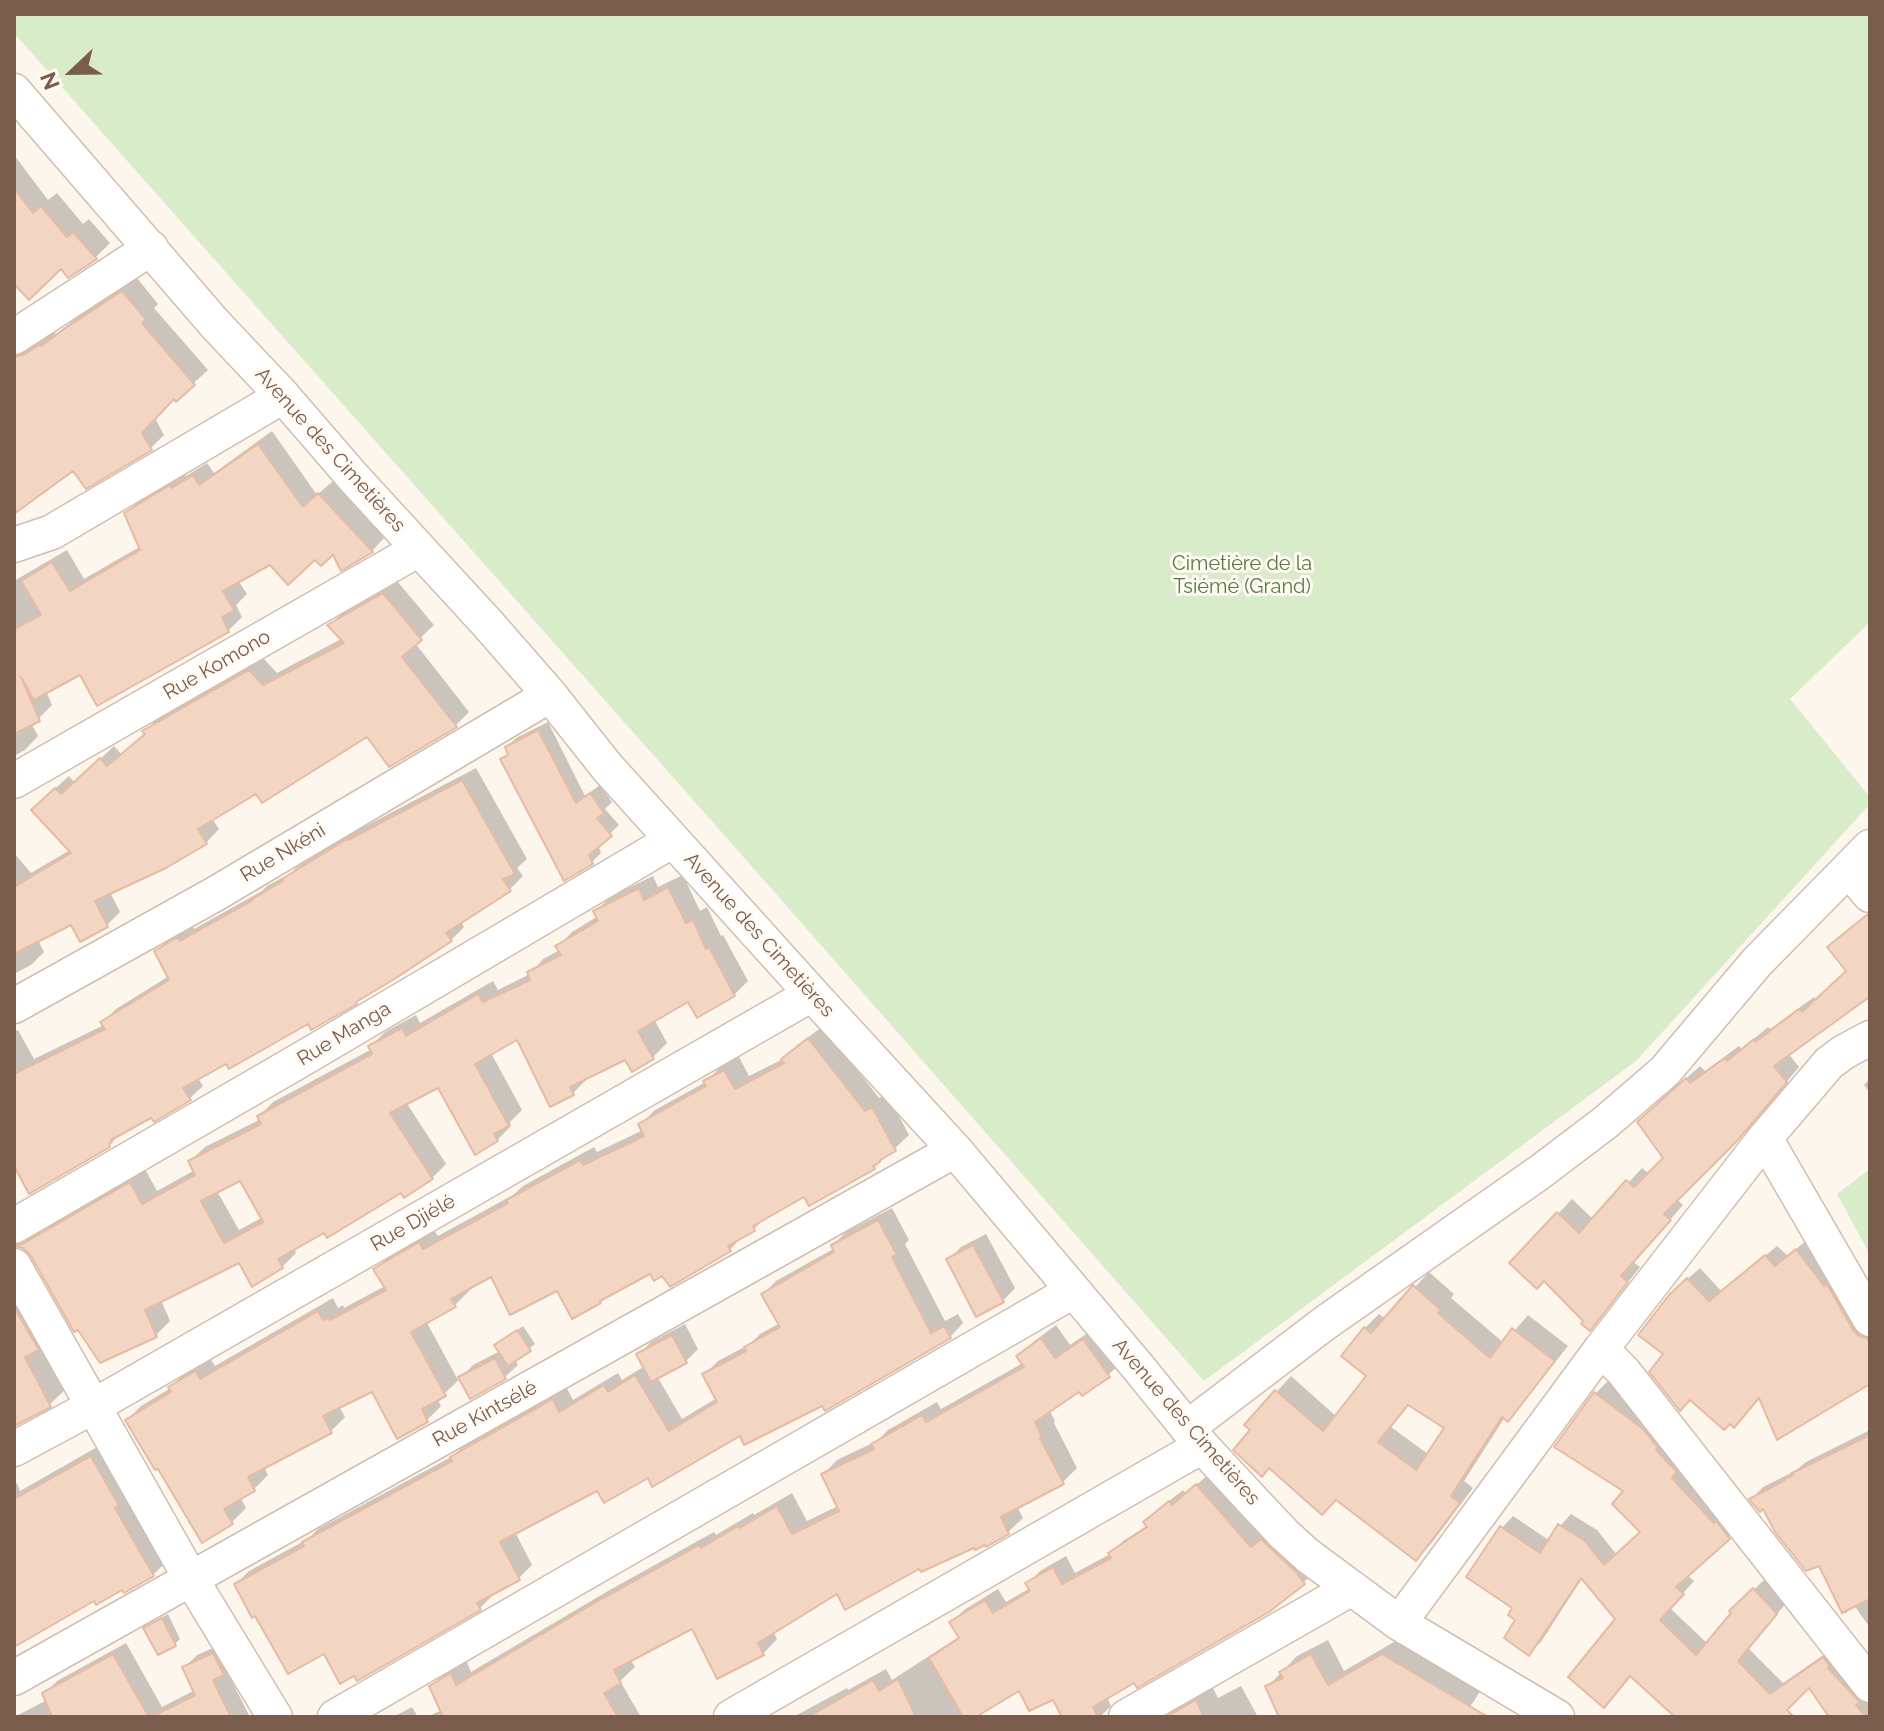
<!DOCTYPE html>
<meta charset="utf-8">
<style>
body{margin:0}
#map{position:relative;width:1884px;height:1731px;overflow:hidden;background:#fdf6ec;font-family:Raleway,sans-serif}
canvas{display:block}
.frame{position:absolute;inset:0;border:16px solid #7a5c4d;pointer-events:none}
.north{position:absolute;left:32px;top:32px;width:80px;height:80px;-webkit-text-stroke:6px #fffaf3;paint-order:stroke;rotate:248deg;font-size:22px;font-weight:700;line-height:32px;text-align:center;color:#7a5c4d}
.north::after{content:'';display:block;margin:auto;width:28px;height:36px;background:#7a5c4d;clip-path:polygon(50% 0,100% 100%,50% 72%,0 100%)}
</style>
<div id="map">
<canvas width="1884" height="1731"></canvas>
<div class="frame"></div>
<div class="north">N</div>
</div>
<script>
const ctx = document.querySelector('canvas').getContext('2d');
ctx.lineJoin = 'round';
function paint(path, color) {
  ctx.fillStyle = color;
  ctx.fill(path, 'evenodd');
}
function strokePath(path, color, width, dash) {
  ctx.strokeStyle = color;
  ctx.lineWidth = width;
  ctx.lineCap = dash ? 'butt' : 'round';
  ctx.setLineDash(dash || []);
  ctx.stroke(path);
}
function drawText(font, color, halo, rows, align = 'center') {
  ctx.font = font + ' Raleway,sans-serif';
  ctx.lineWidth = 6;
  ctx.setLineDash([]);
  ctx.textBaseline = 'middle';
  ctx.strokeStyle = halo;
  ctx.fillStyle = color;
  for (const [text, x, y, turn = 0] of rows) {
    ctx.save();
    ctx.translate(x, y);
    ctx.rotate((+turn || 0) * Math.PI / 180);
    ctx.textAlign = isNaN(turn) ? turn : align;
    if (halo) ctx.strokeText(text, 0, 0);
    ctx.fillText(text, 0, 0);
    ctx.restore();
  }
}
const green = new Path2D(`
 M14 14H1870V622L1790 699 1870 797V804L1636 1061 1204 1381 725 836 14 33Z
 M1870 1169V1255L1837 1194Z`);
const shadow = new Path2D(`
 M14 155 48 200 57 193 83 224 89 219 110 243 95 258 61 266 14 281Z
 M137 278 158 304 154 308 208 370 176 399 175 397 155 418 164 435 150 449 73 469 14 512V353L27 343 40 341 54 332 56 334 83 313Z
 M272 431 317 495 333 481 385 537 372 551 341 568 333 551 315 557 270 562 238 580 247 594 236 605 242 617 228 631 80 672 46 691 52 705 38 719 31 723 38 736 25 750 14 756V581L67 550 84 579 141 546 126 513 140 500 185 473 186 476 207 463 214 473Z
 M397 581 434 625 415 643 469 712 456 725 389 765 368 734 257 791 212 818 219 829 206 843 110 892 120 912 107 925 81 939 72 922 38 940 44 952 31 965 14 974V853L31 873 70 850 46 797 69 776 75 783 114 746 122 755 147 733 145 731 158 718 263 658 277 673 343 638 330 625 343 612Z
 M548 722 585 796 600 785 612 802 605 809 619 825 598 845 601 853 592 862 503 759 510 753 507 747 516 738Z
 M476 768 527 859 517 868 523 876 510 889 460 921 464 927 451 940 309 1022 197 1077 203 1086 189 1099 152 1115 122 1132 109 1145 14 1162V1032L18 1030 34 1059 104 1025 103 1022 116 1009 169 976 157 951 170 938 192 926 194 929 262 891 267 886 291 873 297 867 361 827 362 828Z
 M683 875 700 911 707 907 721 936 723 935 748 981 734 995 689 999 654 1019 667 1043 653 1057 633 1069 626 1057 586 1077 587 1079 572 1094 518 1037 491 1053 522 1110 510 1122 511 1126 497 1140 439 1085 406 1102 446 1164 432 1178 401 1190 294 1248 296 1253 282 1267 239 1261 161 1300 170 1321 156 1335 33 1255 21 1245 35 1231 145 1169 157 1191 195 1170 190 1161 205 1147 261 1119 259 1116 273 1102 372 1049 371 1046 385 1032 416 1015 420 1023 493 981 498 990 530 974 543 959 560 950 558 946 572 932 598 916 596 911 610 897 653 876 658 887ZM241 1179 263 1217 239 1230 217 1191Z
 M1870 913V994L1788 1053 1799 1067 1752 1123 1676 1199 1683 1205 1633 1262 1640 1267 1603 1314 1590 1328 1586 1320 1544 1279 1512 1263 1572 1199 1594 1220 1642 1168 1649 1174 1665 1158 1653 1108 1700 1066 1705 1071 1739 1046 1742 1049 1768 1027 1770 1029 1814 997 1816 1000 1849 970 1844 934Z
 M823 1026 879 1098 887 1094 909 1135 874 1168 804 1195 768 1215 754 1229 743 1235 730 1250 663 1274 651 1271 607 1295 600 1302 558 1288 492 1275 467 1288 469 1291 455 1305 426 1321 458 1380 473 1365 500 1351 496 1345 523 1326 535 1344 515 1359 518 1365 505 1377 471 1396 461 1378 444 1394 437 1398 441 1406 427 1420 372 1389 339 1406 345 1417 331 1431 264 1467 268 1475 254 1489 240 1497 246 1508 232 1522 203 1540 127 1420 141 1406 171 1388 170 1387 185 1373 210 1358 215 1366 333 1298 338 1308 343 1305 344 1308 385 1286 376 1269 390 1255 434 1230 438 1236 513 1195 523 1186 594 1147 597 1152 643 1130 640 1125 655 1110 706 1082 720 1067 739 1057 749 1076 785 1058 798 1045Z
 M1870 1078V1093L1864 1085Z
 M892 1208 909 1240 905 1244 945 1321 958 1314 963 1323 950 1337 823 1403 740 1433 649 1475 598 1488 515 1532 532 1565 519 1578 492 1593 493 1595 480 1608 325 1651 236 1584 249 1571 308 1539 318 1529 453 1456 465 1444 566 1387 573 1400 618 1373 622 1380 645 1366 639 1354 651 1342 685 1324 698 1349 686 1361 657 1376 682 1419 717 1398 705 1374 718 1361 750 1344 760 1334 780 1323 763 1294 776 1281 835 1248 833 1245 846 1232Z
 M986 1234 1015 1288 1003 1301 948 1260 961 1247Z
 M1808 1239 1870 1324V1381L1666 1354 1683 1283 1700 1268 1722 1292 1777 1246 1788 1256Z
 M14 1263 65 1390 49 1405 14 1425Z
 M1429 1272 1454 1294 1451 1298 1504 1343 1528 1315 1568 1346 1522 1404 1508 1419 1505 1417 1464 1481 1473 1488 1431 1544 1416 1558 1247 1424 1291 1376 1337 1417 1369 1375 1365 1328 1379 1314 1386 1319ZM1409 1404 1446 1428 1428 1454 1391 1427Z
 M1056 1325 1070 1345 1098 1326 1123 1361 1108 1375 1079 1389 1049 1409 1055 1421 1054 1423 1077 1468 1063 1482 1017 1506 1023 1518 1008 1532 986 1545V1543L920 1566 837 1592 773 1631 777 1639 763 1654 693 1626 630 1659 635 1667 620 1681 641 1717H427L442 1710 431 1686 446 1672 466 1660 471 1672 608 1591 714 1532 716 1535 753 1513 754 1515 792 1493 807 1521 838 1506 823 1475 837 1460 877 1441 888 1430 937 1402 941 1409 1023 1363 1019 1356 1033 1342Z
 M1608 1381 1655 1418 1740 1526 1687 1575 1694 1581 1670 1608 1708 1644 1733 1613 1732 1611 1766 1578 1788 1601 1748 1648 1783 1683 1835 1647 1870 1689V1717H1832L1809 1685 1778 1717H1677L1632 1674 1616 1693 1618 1619 1583 1577 1541 1642 1529 1653 1515 1607 1502 1528 1513 1516 1550 1541 1560 1526 1571 1514 1597 1530 1617 1555 1643 1531 1626 1491 1557 1446 1596 1393Z
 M1870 1430V1628L1854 1605 1845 1614 1820 1563 1764 1506 1751 1499 1763 1487 1795 1471 1806 1462Z
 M106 1442 168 1560 153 1575 95 1599 14 1641V1485L17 1483 20 1491Z
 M1210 1473 1316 1570 1304 1582 1268 1611 1107 1697 1111 1706 1100 1717H1064L1054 1697 1020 1688 973 1717H793L847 1688 848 1690 886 1669 892 1680 960 1636 952 1622 964 1610 998 1589 1006 1602 1030 1588 1028 1584 1040 1571 1066 1556 1075 1573 1110 1554 1123 1541 1148 1525 1158 1510 1183 1490 1186 1494Z
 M168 1614 180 1639 175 1644 146 1629 151 1623Z
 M1399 1639 1482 1688 1472 1704 1460 1717H1281L1268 1686 1297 1656 1328 1640 1344 1671Z
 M226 1642 235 1661 226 1670 250 1717H14L47 1700 44 1694 57 1681 126 1643 162 1707 195 1690 185 1667 197 1655Z
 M1212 1686 1218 1698 1241 1686 1258 1717H1166L1177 1706Z
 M412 1707 418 1717H393Z`);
const building = new Path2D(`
 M14 188 33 213 41 206 67 237 73 232 97 259 68 278 61 269 29 300 14 284Z
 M122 291 146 319 142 323 195 385 176 402 174 399 142 433 152 450 86 489 73 471 14 514V357L25 354 40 344 41 346 67 327Z
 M258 444 303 507 318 493 373 552 341 571 333 555 321 566 315 560 288 585 270 565 223 591 234 610 222 617 229 632 97 706 80 675 34 700 21 677 40 721 14 734V629L41 615 21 581 52 562 70 591 140 550 124 513 170 485 172 488 193 475 199 485Z
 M383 593 422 640 402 657 457 727 389 767 367 737 262 803 256 794 198 829 207 844 166 868 95 901 108 927 80 942 71 925 14 954V887L71 853 31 810 55 788 61 794 100 758 107 766 145 734 142 731 249 670 263 685 344 643 327 625Z
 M538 730 576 803 590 793 604 813 597 818 612 836 589 855 593 864 564 881 500 759 508 755 505 747Z
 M462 780 515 874 503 879 511 891 446 933 452 941 396 978 356 1002 357 1004 311 1030 308 1024 229 1069 226 1064 183 1088 191 1100 154 1122 151 1118 111 1140 112 1142 109 1144 110 1147 29 1194 14 1166V1074L105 1029 100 1022 169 980 154 951 178 937 180 941 253 900 252 899 283 881 282 879 347 839 348 840Z
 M668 887 686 923 693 920 706 949 709 947 735 996 697 1018 688 1002 638 1031 654 1059 632 1072 625 1060 570 1087 574 1095 550 1107 517 1040 475 1064 509 1126 494 1134 498 1141 475 1155 438 1088 390 1113 433 1179 404 1198 401 1193 327 1238 324 1233 278 1259 283 1268 252 1287 239 1263 145 1310 157 1337 100 1363 78 1330 74 1332 31 1256 23 1248 14 1246 24 1243 130 1182 142 1204 195 1175 188 1161 261 1124 257 1116 372 1054 368 1046 402 1028 406 1036 478 994 483 1002 530 980 527 972 561 955 555 946 598 921 593 911 639 888 644 900ZM240 1181 263 1222 224 1243 201 1201Z
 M1868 914H1870V1000L1868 998 1774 1066 1787 1082 1738 1140 1664 1214 1671 1220 1621 1276 1628 1282 1590 1331 1581 1324 1583 1321 1544 1281 1537 1289 1509 1263 1557 1212 1579 1233 1626 1180 1634 1187 1663 1158 1637 1122 1686 1078 1690 1083 1725 1058 1727 1061 1754 1039 1755 1042 1799 1009 1802 1012 1846 971 1827 947Z
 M808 1038 865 1111 872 1107 896 1151 880 1160V1162L873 1166 875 1169 809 1206 804 1197 753 1226 755 1231 728 1246 731 1251 670 1287 662 1276 654 1281 650 1274 600 1301 601 1303 572 1319 557 1291 510 1315 491 1277 451 1299 456 1307 411 1332 446 1396 422 1409 428 1422 397 1439 372 1392 323 1416 332 1433 248 1477 255 1491 224 1509 233 1524 202 1543 158 1469 155 1470 125 1420 171 1392 168 1387 196 1371 200 1379 318 1311 323 1320 328 1318 330 1320 386 1290 373 1269 419 1242 423 1249 508 1203 506 1200 580 1160 583 1165 644 1136 638 1124 706 1086 703 1081 724 1070 735 1089 784 1063 781 1059Z
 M878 1220 897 1255 892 1257 931 1333 944 1326 951 1338 825 1411 822 1406 744 1445 740 1436 652 1487 648 1478 604 1503 597 1491 500 1542 520 1580 477 1603 481 1610 357 1681 354 1676 340 1684 324 1654 288 1674 255 1616 252 1618 234 1584 304 1546 302 1542 452 1461 450 1457 553 1399 559 1412 604 1385 608 1392 635 1375 669 1431 717 1402 702 1374 746 1351 744 1347 780 1327 761 1294 834 1252 831 1245Z
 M973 1245 1004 1302 976 1317 946 1259Z
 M1796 1249 1824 1286 1827 1284 1853 1330 1859 1336 1867 1338 1870 1343V1384L1777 1440 1759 1398 1734 1428 1730 1424 1724 1430 1690 1400 1680 1411 1649 1372 1663 1354 1638 1335 1669 1295 1687 1278 1709 1301 1765 1255 1775 1266Z
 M1413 1285 1441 1310 1438 1313 1490 1358 1512 1328 1555 1361 1508 1422 1502 1417 1451 1496 1460 1503 1416 1561 1336 1500 1322 1515 1269 1468 1262 1477 1233 1450 1250 1430 1244 1425 1275 1390 1323 1431 1366 1376 1341 1356 1364 1327 1371 1333ZM1408 1405 1444 1428 1416 1470 1378 1442Z
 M14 1307 39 1350 25 1357 51 1407 14 1426Z
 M517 1330 531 1351 508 1366 494 1345Z
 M672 1335 687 1363 651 1382 636 1354Z
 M1041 1338 1055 1358 1083 1339 1110 1377 1082 1396 1079 1392 1035 1422 1042 1437 1040 1438 1064 1484 1001 1517 1009 1534 986 1547 985 1545 975 1550 974 1548 921 1572 919 1569 845 1610 837 1594 758 1643 764 1655 717 1679 692 1629 614 1670 621 1683 604 1693 618 1717H443L429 1686 451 1673 456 1685 591 1605 699 1545 701 1548 738 1526 739 1528 777 1506 792 1534 839 1511 821 1474 874 1449 871 1444 922 1415 926 1422 1024 1367 1016 1356Z
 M495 1358 506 1379 470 1399 458 1377Z
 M1594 1392 1643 1429 1658 1448 1656 1450 1677 1472 1672 1478 1714 1523 1716 1521 1730 1539 1676 1587 1684 1594 1660 1620 1696 1655 1731 1613 1729 1611 1753 1588 1777 1614 1738 1661 1770 1694 1823 1657 1830 1666 1828 1668 1860 1702 1856 1705 1866 1717H1829L1809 1688 1787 1710 1794 1717H1675L1630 1676 1604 1708 1568 1677 1615 1619 1581 1578 1529 1656 1504 1638 1515 1620 1508 1615 1512 1608 1466 1577 1500 1526 1540 1553 1558 1524 1585 1541 1604 1565 1640 1532 1612 1504 1623 1491 1554 1447Z
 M1870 1435V1599L1842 1613 1819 1566 1806 1571 1775 1532 1763 1509 1760 1512 1749 1499 1785 1480 1784 1479 1793 1475 1792 1473Z
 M91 1456 119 1506 115 1508 154 1576 124 1593 122 1590 96 1605 94 1601 14 1647V1499Z
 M1196 1484 1251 1547 1261 1539 1295 1571 1305 1584 1269 1612 1137 1688 1134 1683 1093 1707 1098 1717H1062L1053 1700 1029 1711 1019 1691 976 1717H963L929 1658 959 1638 949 1622 985 1600 993 1613 1030 1591 1025 1583 1053 1567 1062 1584 1111 1558 1108 1553 1147 1527 1143 1522 1169 1501 1172 1505Z
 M162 1618 176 1646 158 1655 143 1628Z
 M213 1653 224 1675 213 1680 231 1717H151L195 1695 182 1667Z
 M113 1654 149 1717H52L42 1693Z
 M1311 1654 1328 1685 1382 1654 1488 1717H1279L1265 1686 1283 1678 1279 1672Z
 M898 1679 916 1717H808L873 1680 879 1691Z
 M1196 1700 1204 1717H1166Z`);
const minor = new Path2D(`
 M14 91 215 324 283 396 353 477 488 624 550 695 607 767 812 994 955 1150 1138 1367 1202 1446 1253 1501 1284 1534 1307 1555 1399 1623 1557 1717
 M14 337 151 248
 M14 545 52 532 283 396
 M14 781 419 549
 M1849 870 1870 895
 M14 1006 215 894 550 695
 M1765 1138 1870 1319
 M14 1226 302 1059 673 840
 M14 1266 191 1579 275 1717
 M1601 1349 1623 1371 1870 1685
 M1187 1428 1325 1323 1540 1172 1606 1122 1665 1071 1757 962 1870 847
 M14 1449 94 1406 812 994
 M1399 1623 1601 1349 1765 1138 1829 1063 1844 1052 1870 1038
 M14 1678 955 1150
 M335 1717 1073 1291
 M731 1717 1202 1446
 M1126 1717 1352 1588`);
const streetNames = [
 ["Avenue des Cimetières",330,450,48],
 ["Rue Komono",217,665,-30],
 ["Rue Nkéni",283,853,-31],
 ["Avenue des Cimetières",759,935,48],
 ["Rue Manga",344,1034,-31],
 ["Rue Djiélé",413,1223,-30],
 ["Rue Kintsélé",485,1414,-29],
 ["Avenue des Cimetières",1186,1422,49]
];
const parkNames = [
 ["Cimetière de la",1242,564],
 ["Tsiémé (Grand)",1242,587]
];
paint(green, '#d8ecc9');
paint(shadow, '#0003');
paint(building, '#f3d5c3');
strokePath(building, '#e6bba3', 2);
strokePath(minor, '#d1beb0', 37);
strokePath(minor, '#fff', 34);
drawText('20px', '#7a5c4d', '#fffaf3', streetNames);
drawText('20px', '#537a41', '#fffaf3', parkNames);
</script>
